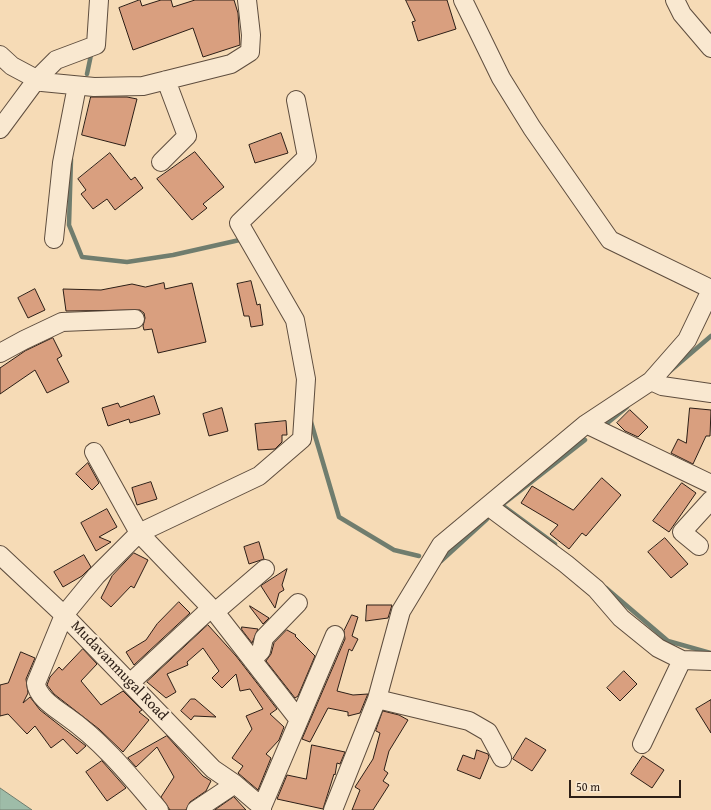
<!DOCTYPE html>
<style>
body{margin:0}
#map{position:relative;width:711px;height:810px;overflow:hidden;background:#f6dbb6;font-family:"Gentium Book Plus",serif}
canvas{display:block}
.scale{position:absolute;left:569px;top:780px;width:112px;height:18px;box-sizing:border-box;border:2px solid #2c1e16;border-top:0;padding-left:5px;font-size:12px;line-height:14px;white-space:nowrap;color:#2c1e16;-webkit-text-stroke:3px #f9e8d0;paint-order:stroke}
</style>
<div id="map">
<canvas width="711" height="810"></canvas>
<div class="scale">50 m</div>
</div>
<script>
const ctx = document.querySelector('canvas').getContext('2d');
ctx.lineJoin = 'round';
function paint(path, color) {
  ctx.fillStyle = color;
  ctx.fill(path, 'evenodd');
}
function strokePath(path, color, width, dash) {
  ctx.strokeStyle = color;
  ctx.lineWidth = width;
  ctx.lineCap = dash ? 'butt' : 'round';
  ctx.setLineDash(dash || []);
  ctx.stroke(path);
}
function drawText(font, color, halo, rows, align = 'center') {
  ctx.font = font + ' "Gentium Book Plus",serif';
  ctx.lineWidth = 4;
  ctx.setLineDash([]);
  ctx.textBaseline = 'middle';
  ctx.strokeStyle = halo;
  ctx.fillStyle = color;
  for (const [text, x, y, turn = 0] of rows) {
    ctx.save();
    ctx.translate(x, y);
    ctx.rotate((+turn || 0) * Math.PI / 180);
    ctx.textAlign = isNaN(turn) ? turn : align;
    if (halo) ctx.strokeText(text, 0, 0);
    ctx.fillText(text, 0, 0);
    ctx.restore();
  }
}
const water = new Path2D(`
 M0 788 32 810H0Z`);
const stream = new Path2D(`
 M87 74 92 50
 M71 159 69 225 82 257 127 262 173 255 244 239
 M669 372 711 336
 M311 422 339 517 394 550 419 556
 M605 425 627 407
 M555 544 502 505 585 440
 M441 561 487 519
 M606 588 668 641 711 653`);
const building = new Path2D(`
 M140 0 142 6 161 0H171L173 7 195 0H234L238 13 240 45 203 57 193 28 133 50 119 8Z
 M406 0H447L456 29 418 41 412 22 415 21Z
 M91 97H127L137 99 125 146 82 135Z
 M281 133 288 153 255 163 249 145Z
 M195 152 224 187 203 204 207 208 192 220 157 179Z
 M110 153 131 180 135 177 143 188 115 210 107 199 93 209 81 194 86 190 78 179Z
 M251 281 257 305 260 304 263 325 251 327 249 316H244L237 284Z
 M164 283 165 289 192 283 206 342 158 353 152 329 144 330 143 326 145 318 144 313 140 310 66 311 63 289 101 290 132 284 145 287Z
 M35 289 45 310 28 318 18 298Z
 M53 338 62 356 57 359 69 382 47 393 35 370 0 394V368L25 351Z
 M154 396 160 414 130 423 129 419 108 426 102 408 118 403 120 407Z
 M222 408 228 431 209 436 203 414Z
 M690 408 711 410 710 436H706L693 464 671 453 678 439 686 443Z
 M630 410 648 427 638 437 625 431 617 423Z
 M286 421 287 435H282V442L275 449 258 450 255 424Z
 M88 463 99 483 92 490 76 474Z
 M602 478 621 495 586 536 582 533 569 549 550 534 558 525 521 503 532 486 573 510Z
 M151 482 157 499 137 505 132 488Z
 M682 483 696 493 669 532 653 521Z
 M107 509 117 527 99 537 111 542 96 551 81 523Z
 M665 538 688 564 671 578 648 552Z
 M259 542 264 559 249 564 244 547Z
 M134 553 148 560 134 588 131 586 111 607 101 598 112 576Z
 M84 555 91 567 82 576 63 587 54 572Z
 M287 569 282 585 284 590 279 593 275 608 261 586Z
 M179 602 190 613 134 665 126 652 146 640 157 624Z
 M367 605H392L388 618 366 621Z
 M250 606 269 618 263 624 250 607Z
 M352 615 358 617 352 636 358 639 352 651 349 649 337 691 353 695 368 694 367 696 360 713 348 716V712L328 708 310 742 302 739 345 639 344 631Z
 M208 625 236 656 277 709 270 714 284 727 279 740 266 754 271 758 258 790 238 773 243 766 232 758 252 729 246 716 263 709 250 689 240 691 236 674 222 688 212 678 219 671 203 648 187 662 188 665 167 674 176 692 166 698 147 682Z
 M242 627 258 629 252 643 242 630Z
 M287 630 296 635 295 636 315 656 298 696 295 698 266 661 271 654 274 643Z
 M83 649 97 664 81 681 101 705 123 691 142 710 139 712 149 720 123 752 99 729 54 694 47 685 50 677 59 667 62 670Z
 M21 652 35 658 26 679 28 693 23 703 30 697 40 710 86 746 77 754 63 739 51 748 35 726 27 734 8 714 0 716V685L8 683Z
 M624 671 637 684 620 701 607 688Z
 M191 699H195L216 717 194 716 191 720 181 711Z
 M711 700V733L696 709Z
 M383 711 399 715 408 720 389 751 384 770 388 773 383 781 389 785 373 810H352L360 790 355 787 373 759 380 733 376 731Z
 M167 736 203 776 211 781 206 791 190 802 186 810H170L161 797 174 777 157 747 136 767 128 758Z
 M526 738 546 750 532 771 513 759Z
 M312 745 345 752 340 764 337 763 335 775 334 774 323 809 277 799 287 775 306 779Z
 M477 750 488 754 489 757 480 779 457 770 463 755 474 759Z
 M643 756 664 770 652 788 631 774Z
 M102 761 126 788 107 801 86 772Z
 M234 797 246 810H215Z`);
const minor = new Path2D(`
 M463 0 501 78 532 128 610 240 711 289
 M675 0 682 14 711 48
 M0 55 12 66 42 82 94 87 143 86 231 64 250 52 251 35 247 0
 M0 129 37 79 56 60 96 45 99 0
 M161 162 187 136 166 80
 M54 239 62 163 77 86
 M0 353 24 340 62 322 135 319
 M651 381 662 386 711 393
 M586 424 711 484
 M94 452 139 533 215 612 299 720
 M488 506 566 564 596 589 621 618 658 648 682 660 711 661
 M699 546 682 532 711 500
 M0 555 64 615 213 769 235 784
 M215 612 265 569
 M252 660 261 651 264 638 298 603
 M130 683 211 608
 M377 699 469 721 488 732 502 758
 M642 744 682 660
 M262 807 335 635
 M159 810C131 777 102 741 66 716 55 708 37 697 36 683L64 615 96 576 139 533 259 476 302 439 306 379 295 320 239 223 307 157 296 100
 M196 810 235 784 262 807V810
 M333 810 377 699 401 611 441 545 586 424 651 381 687 340 711 290`);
const streetNames = [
 ["Mudavanmugal Road",119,671,46]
];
paint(water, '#9ebca8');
strokePath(water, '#707d6e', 1);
strokePath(stream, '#707d6e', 4.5);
paint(building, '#d99f7f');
strokePath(building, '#2c1e16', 1);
strokePath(minor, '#5e4d3e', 20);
strokePath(minor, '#f9e8d0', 18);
drawText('15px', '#2c1e16', '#f9e8d0', streetNames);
</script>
